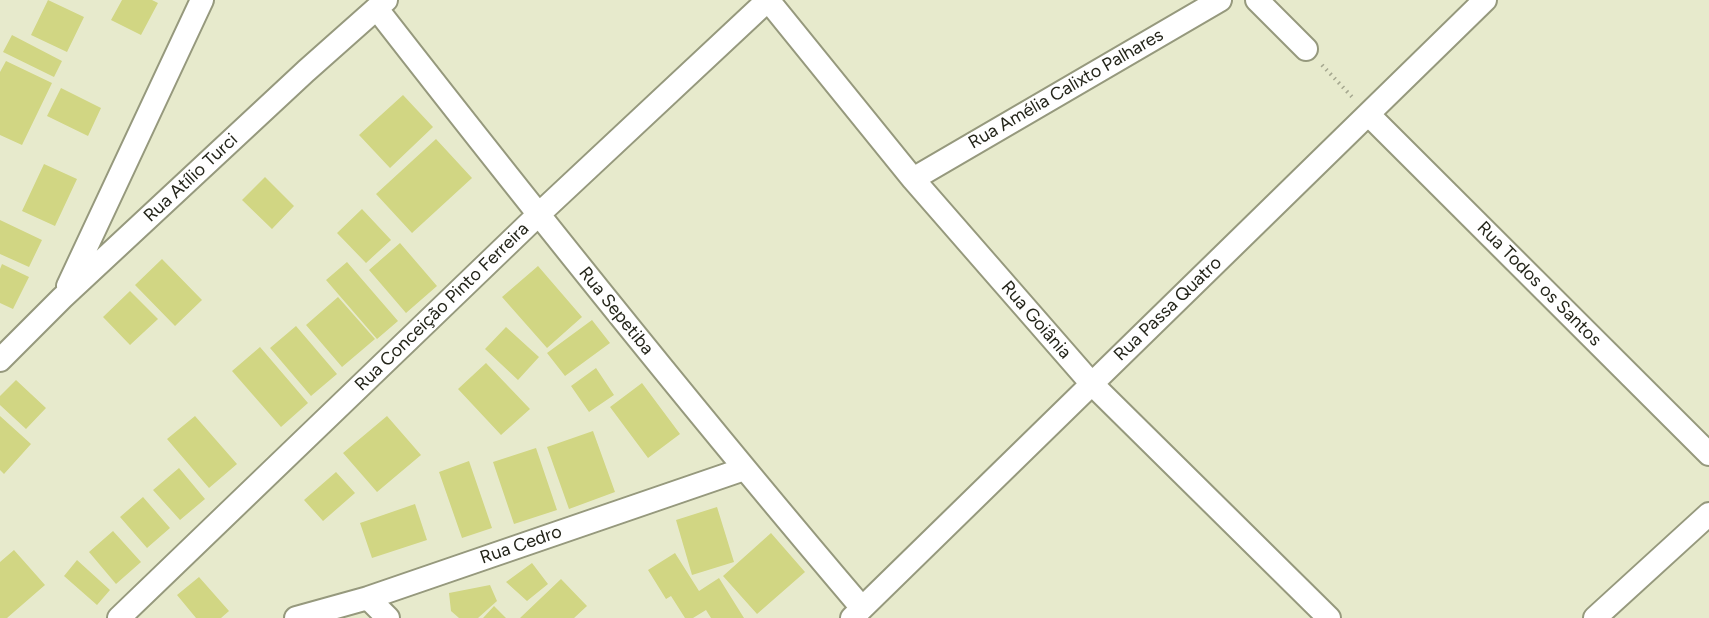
<!DOCTYPE html>
<meta charset="utf-8">
<style>
body{margin:0}
canvas{display:block;background:#e7eacc}
</style>
<canvas width="1709" height="618"></canvas>
<script>
const ctx = document.querySelector('canvas').getContext('2d');
ctx.lineJoin = 'round';
function paint(path, color) {
  ctx.fillStyle = color;
  ctx.fill(path, 'evenodd');
}
function strokePath(path, color, width, dash) {
  ctx.strokeStyle = color;
  ctx.lineWidth = width;
  ctx.lineCap = dash ? 'butt' : 'round';
  ctx.setLineDash(dash || []);
  ctx.stroke(path);
}
function drawText(font, color, halo, rows, align = 'center') {
  ctx.font = font + ' Figtree,sans-serif';
  ctx.lineWidth = 4.5;
  ctx.setLineDash([]);
  ctx.textBaseline = 'middle';
  ctx.strokeStyle = halo;
  ctx.fillStyle = color;
  for (const [text, x, y, turn = 0] of rows) {
    ctx.save();
    ctx.translate(x, y);
    ctx.rotate((+turn || 0) * Math.PI / 180);
    ctx.textAlign = isNaN(turn) ? turn : align;
    if (halo) ctx.strokeText(text, 0, 0);
    ctx.fillText(text, 0, 0);
    ctx.restore();
  }
}
const building = new Path2D(`
 M48 0 84 17 67 52 31 35Z
 M122 0H152L158 3 141 35 111 20Z
 M12 35 62 61 54 77 3 52Z
 M6 61 52 83 22 145 0 135V72Z
 M61 88 101 108 88 136 47 116Z
 M403 95 433 127 390 168 359 135Z
 M436 139 472 178 412 233 376 194Z
 M44 164 77 179 55 226 22 211Z
 M265 177 294 206 272 229 242 200Z
 M362 209 391 240 366 263 337 233Z
 M0 220 42 240 29 267 0 254Z
 M400 243 437 286 406 313 369 270Z
 M162 259 202 300 175 326 135 285Z
 M347 262 398 321 377 339 326 280Z
 M2 264 29 277 13 309 0 303V269Z
 M538 266 582 317 547 348 502 297Z
 M130 291 158 319 130 345 103 317Z
 M338 297 375 339 342 367 306 325Z
 M592 320 610 343 565 376 547 353Z
 M296 326 337 374 311 396 270 348Z
 M506 327 539 357 518 380 485 349Z
 M260 347 308 403 281 427 232 371Z
 M486 363 530 409 501 435 458 389Z
 M596 368 614 395 589 412 571 386Z
 M16 380 46 408 26 429 0 405V396Z
 M642 383 680 434 648 458 610 407Z
 M0 416 31 444 4 474 0 470Z
 M195 416 237 464 209 488 167 439Z
 M387 416 421 455 377 492 343 453Z
 M593 431 615 492 569 509 547 447Z
 M536 448 557 510 514 524 493 462Z
 M469 461 492 528 462 538 439 472Z
 M179 468 205 499 180 520 153 490Z
 M336 472 355 493 323 521 304 500Z
 M143 497 170 528 147 548 120 517Z
 M415 504 427 540 372 558 360 523Z
 M717 507 734 562 692 575 676 520Z
 M113 531 141 562 116 584 89 552Z
 M771 533 805 572 757 614 723 576Z
 M14 550 45 585 7 618H0V562Z
 M675 553 699 591 719 578 744 618H711L706 610 693 618H685L671 596 666 599 648 570Z
 M77 560 110 590 97 605 64 576Z
 M532 563 548 584 527 601 506 582Z
 M199 577 229 611 221 618H196L177 595Z
 M561 579 587 606 574 618H520Z
 M490 585 497 601 478 618H459L451 611 449 593Z
 M494 606 506 618H483Z`);
const path = new Path2D(`
 M1322 65 1354 99`);
const street = new Path2D(`
 M1257 0 1306 49
 M377 9C535 212 695 412 862 608
 M1369 115 1709 454
 M913 179 1220 0
 M68 286 202 0
 M0 360 62 298 306 71 386 0
 M368 598 388 618
 M119 618 538 215 768 0 913 179 1091 383 1329 618
 M296 618 368 598 744 469
 M852 618 1485 0
 M1595 618 1709 514`);
const streetNames = [
 ["Rua Amélia Calixto Palhares",1066,89,-30],
 ["Rua Atílio Turci",191,178,-43],
 ["Rua Todos os Santos",1539,284,45],
 ["Rua Conceição Pinto Ferreira",442,307,-44],
 ["Rua Passa Quatro",1168,309,-44],
 ["Rua Sepetiba",616,311,51],
 ["Rua Goiânia",1036,320,49],
 ["Rua Cedro",521,545,-19]
];
paint(building, '#d1d683');
strokePath(street, '#96997d', 26);
strokePath(path, '#a5a78f', 4, [1.5, 4.5]);
strokePath(street, '#fff', 22);
drawText('18px', '#24251a', '#fff', streetNames);
</script>
